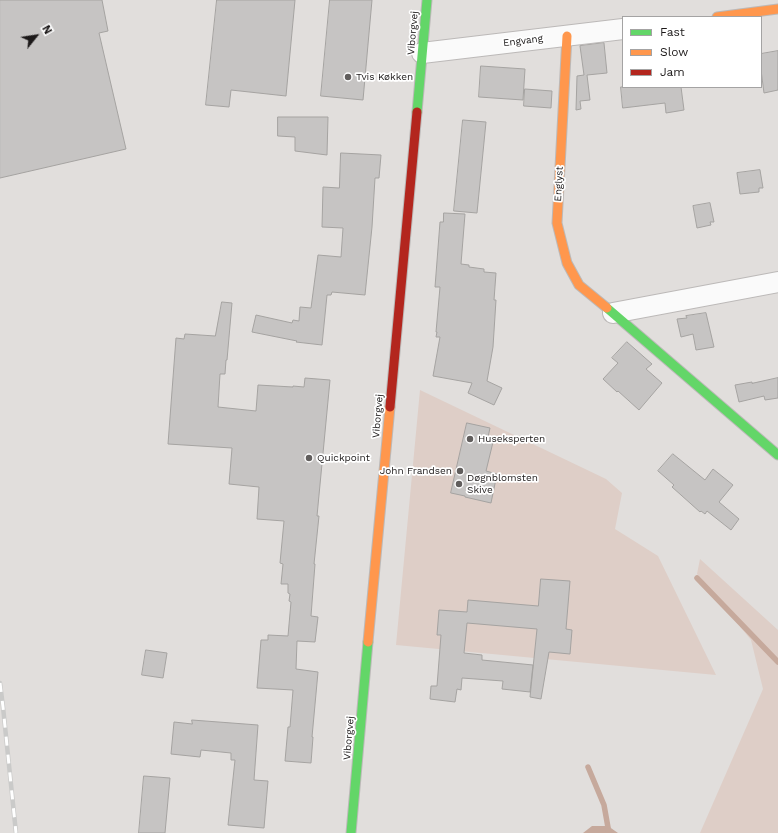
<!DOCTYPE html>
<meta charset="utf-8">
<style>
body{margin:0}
#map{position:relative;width:778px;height:833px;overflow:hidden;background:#e1dedc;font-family:"Work Sans",sans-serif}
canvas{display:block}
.legend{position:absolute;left:622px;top:16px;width:140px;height:72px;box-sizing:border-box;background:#fff;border:1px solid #a4a3a3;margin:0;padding:5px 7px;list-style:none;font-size:12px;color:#1c1919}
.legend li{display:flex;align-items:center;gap:8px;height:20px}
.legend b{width:20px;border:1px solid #a4a3a3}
.north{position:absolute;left:16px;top:16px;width:40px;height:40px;-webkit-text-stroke:3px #fff;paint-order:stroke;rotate:60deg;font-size:11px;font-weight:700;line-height:16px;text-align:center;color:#1c1919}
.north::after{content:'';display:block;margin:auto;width:14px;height:18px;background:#1c1919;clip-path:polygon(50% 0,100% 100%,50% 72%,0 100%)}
</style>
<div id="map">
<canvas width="778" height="833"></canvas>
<ul class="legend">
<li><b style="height:5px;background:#63d668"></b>Fast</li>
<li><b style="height:5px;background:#ff974d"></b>Slow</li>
<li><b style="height:5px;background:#b3261e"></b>Jam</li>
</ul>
<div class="north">N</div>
</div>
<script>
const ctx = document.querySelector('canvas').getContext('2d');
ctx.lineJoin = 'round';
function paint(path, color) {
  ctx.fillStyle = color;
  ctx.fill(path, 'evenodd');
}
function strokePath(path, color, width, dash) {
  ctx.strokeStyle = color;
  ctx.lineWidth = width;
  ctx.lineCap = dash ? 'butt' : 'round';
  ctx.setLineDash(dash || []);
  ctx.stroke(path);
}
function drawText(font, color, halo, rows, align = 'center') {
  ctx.font = font + ' "Work Sans",sans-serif';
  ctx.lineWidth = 3.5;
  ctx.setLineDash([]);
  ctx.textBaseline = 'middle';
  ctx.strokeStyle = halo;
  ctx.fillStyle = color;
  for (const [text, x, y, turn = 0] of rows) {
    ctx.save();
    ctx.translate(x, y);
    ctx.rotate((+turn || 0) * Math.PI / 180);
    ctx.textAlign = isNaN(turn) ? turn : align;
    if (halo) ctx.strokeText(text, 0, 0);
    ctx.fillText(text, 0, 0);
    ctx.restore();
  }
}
const green = new Path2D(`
 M420 390 606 479 622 493 615 529 658 556 716 675 396 645Z
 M700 559 778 630V833H700L763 689 751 640 697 574Z`);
const water = new Path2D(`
 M592 826H608L618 833H583Z`);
const stream = new Path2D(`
 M697 578 778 662
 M588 767 604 805 609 833`);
const building = new Path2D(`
 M0 0H102L108 31 99 33 126 149 0 178Z
 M217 0H295L286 96 231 90 229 107 206 105Z
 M330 0H372L363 100 321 96Z
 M604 43 607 73 587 75 590 100 580 101 581 109 576 110 577 76 584 75 580 46Z
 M778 51V90L764 93 761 70V54Z
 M481 66 525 69 523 100 479 97Z
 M621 87H681L684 110 666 113 665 103 623 108Z
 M525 89 552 91 551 108 524 106Z
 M278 117H328L327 155 295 151V137L278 136Z
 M463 120 486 122 477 213 454 211Z
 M341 153 381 155 379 178H375L372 227 365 295 332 292 331 295H327L322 345 296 342 297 341 252 332 256 315 292 323 293 320 299 321 300 307 311 308 318 255 341 257 343 228 322 227 323 187 339 188Z
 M760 170 763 188H759V192L740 194 737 173Z
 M710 203 714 222H710L711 225 697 228 693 206Z
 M444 213 465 214 461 264 469 265V267L484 269V272L496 273 494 300H496L493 347 487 381 502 388 494 405 468 393 472 383 433 376 440 337H436L437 332H436L440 287H435L440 222H443Z
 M222 302 232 303 227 360H226L225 374H220L218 407 256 411 258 385 293 387V386L304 387 305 378 330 380 317 516H319L314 564H315L311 616 318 617 315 642 297 641 296 669 318 672 312 737H313L311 763 285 761 288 727H290L293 690 257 688 261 640H268V635L288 636 291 602 289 601 290 594 288 593V584H281L283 564 280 563 284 521 257 519 259 487 229 484 232 448 168 444 176 338 184 339 185 334 215 336Z
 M706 313 714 347 696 350 693 334 681 337 677 319 687 318 686 316Z
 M627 342 652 364 646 369 662 383 639 410 618 391 617 392 603 379 618 363 612 358Z
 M778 378V398L765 400 764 396 739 402 735 385 752 382V383Z
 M467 423 490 428 488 437 494 438 486 471 497 474 491 503 465 497V496L451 493Z
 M673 454 705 480 713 469 733 485 719 502 739 519 731 530 707 511 705 514 701 511 700 512 672 487 674 485 658 471Z
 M541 579 570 581 566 629 572 630 570 654 549 652 541 699 530 697 537 629 467 623 464 653 482 655V660L533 665 530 692 502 689 503 681 462 678 461 690 457 689 455 702 430 699 431 686H437L441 635H437L439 610 467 612 468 600 538 606Z
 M146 650 167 653 163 678 142 675Z
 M192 720 258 725 254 780 268 781 264 828 228 825 235 760H231V753L201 750 200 757 171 754 174 722 192 724Z
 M144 776 170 778 165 833H139Z`);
const street = new Path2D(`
 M422 53 623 29
 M613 313 778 282`);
const fast = new Path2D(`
 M417 112 427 0
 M607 308 778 455
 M351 833 368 642`);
const slow = new Path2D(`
 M717 17 778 9
 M567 36 557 223 567 263 579 285 607 308
 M368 642 390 407`);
const jam = new Path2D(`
 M390 407 417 112`);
const rail = new Path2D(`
 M0 683 3 707 16 833`);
const markers = [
 [348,77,4,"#615e5d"],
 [470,439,4,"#615e5d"],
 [309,458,4,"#615e5d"],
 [460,471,4,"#615e5d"],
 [459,484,4,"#615e5d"]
];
const streetNames = [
 ["Viborgvej",413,33,-85],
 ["Engvang",523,41,-7],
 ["Englyst",559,184,-87],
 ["Viborgvej",378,416,-85],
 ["Viborgvej",349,738,-85]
];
const poiNames = [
 ["Tvis Køkken",356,77],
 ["Huseksperten",478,439],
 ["Quickpoint",317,458],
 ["John Frandsen",452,471,"right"],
 ["Døgnblomsten",467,478],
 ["Skive",467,490]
];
paint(green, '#decec7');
paint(water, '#c6a99c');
strokePath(stream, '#c6a99c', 5.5);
paint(building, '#c6c4c3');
strokePath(building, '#a5a3a1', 1);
strokePath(street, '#bcb9b8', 22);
strokePath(fast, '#bcb9b8', 11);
strokePath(slow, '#bcb9b8', 11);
strokePath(jam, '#bcb9b8', 11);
strokePath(street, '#fafafa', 20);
strokePath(fast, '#63d668', 9);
strokePath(slow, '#ff974d', 9);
strokePath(jam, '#b3261e', 9);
strokePath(rail, '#cacac9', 4.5);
strokePath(rail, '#fff', 3, [9]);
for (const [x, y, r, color] of markers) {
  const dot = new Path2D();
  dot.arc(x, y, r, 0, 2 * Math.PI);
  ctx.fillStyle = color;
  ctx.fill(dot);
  strokePath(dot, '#fff', 1.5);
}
drawText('10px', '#1c1919', '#fff', streetNames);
drawText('10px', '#1c1919', '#fff', poiNames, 'left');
</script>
